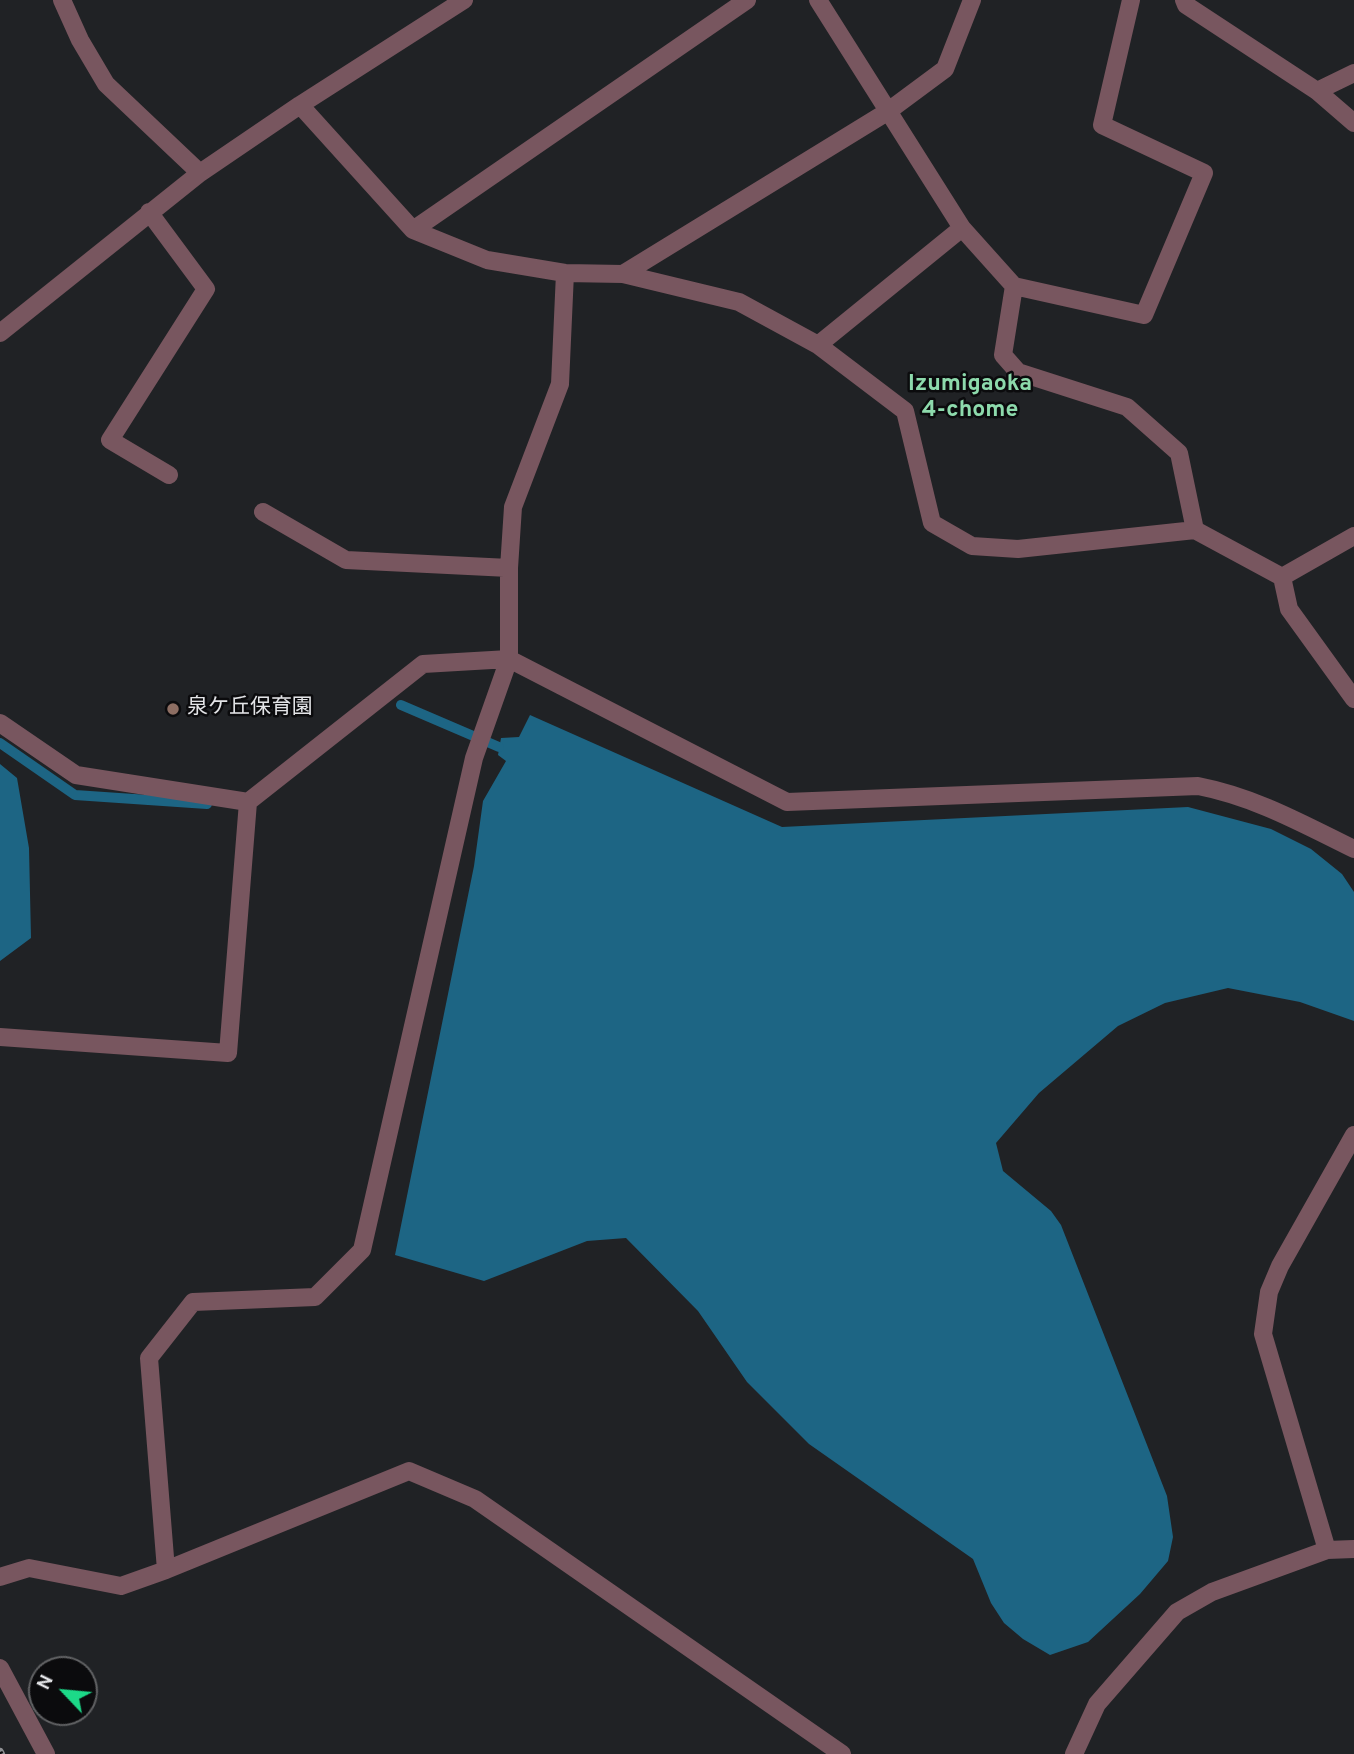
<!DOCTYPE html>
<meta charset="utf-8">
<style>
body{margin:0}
#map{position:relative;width:1354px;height:1754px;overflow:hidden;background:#202225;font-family:Overpass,sans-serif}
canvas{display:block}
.north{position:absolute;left:28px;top:1656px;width:70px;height:70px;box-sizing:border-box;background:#0b0b0d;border:2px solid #616264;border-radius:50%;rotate:296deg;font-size:19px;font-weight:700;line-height:28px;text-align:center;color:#e3e4e7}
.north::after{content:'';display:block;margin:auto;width:24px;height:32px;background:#1cd988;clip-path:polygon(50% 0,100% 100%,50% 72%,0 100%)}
</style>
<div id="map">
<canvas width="1354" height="1754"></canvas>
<div class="north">N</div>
</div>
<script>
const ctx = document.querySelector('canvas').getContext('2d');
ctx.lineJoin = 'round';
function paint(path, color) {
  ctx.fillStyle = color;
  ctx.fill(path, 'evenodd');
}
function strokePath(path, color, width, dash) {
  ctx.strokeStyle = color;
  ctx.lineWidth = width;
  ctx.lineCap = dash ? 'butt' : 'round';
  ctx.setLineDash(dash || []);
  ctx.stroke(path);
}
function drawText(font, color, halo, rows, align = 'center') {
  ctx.font = font + ' Overpass,"Noto Sans JP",sans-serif';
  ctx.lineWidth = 5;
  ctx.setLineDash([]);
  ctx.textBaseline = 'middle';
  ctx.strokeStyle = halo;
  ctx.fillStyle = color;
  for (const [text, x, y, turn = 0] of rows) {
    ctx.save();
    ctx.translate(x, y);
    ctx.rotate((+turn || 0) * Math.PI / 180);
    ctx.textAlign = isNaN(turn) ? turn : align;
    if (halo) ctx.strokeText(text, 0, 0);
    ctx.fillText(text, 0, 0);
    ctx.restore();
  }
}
const water = new Path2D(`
 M530 715 782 827 1188 807 1271 829 1311 849 1342 874 1354 892V1021L1300 1002 1228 988 1165 1003 1118 1026 1039 1093 996 1143 1003 1171 1051 1211 1061 1225 1167 1496 1173 1537 1168 1561 1140 1594 1088 1642 1050 1655 1023 1639 1004 1623 991 1603 973 1559 809 1444 747 1382 698 1311 626 1238 587 1241 484 1281 395 1255 474 866 483 801 506 761 498 755 501 738 519 737Z
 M0 764 17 778 29 848 31 938 0 961Z`);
const stream = new Path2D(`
 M401 705 499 747
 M0 743 75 795 207 804`);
const minor = new Path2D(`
 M62 0 80 40 106 84 200 173
 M818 0 962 228 1014 286 1144 315 1204 173 1102 125 1131 0
 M1184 0 1186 5 1317 91 1354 123
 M1317 91 1354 73
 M300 105 413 230 487 260 565 273 623 274 739 302 818 345 905 411 932 523 972 546 1018 549 1195 530 1282 577 1354 536
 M149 212 206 289 110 440 169 475
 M413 230 747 0
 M565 273 560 384 513 507 509 568V659L474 758 362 1250 315 1297 193 1302 149 1358 166 1570 409 1471 475 1499 842 1754
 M623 274 887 112 945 69 972 0
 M1014 286 1003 355 1018 372 1127 407 1179 453 1195 530
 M0 333 200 173 300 105 464 0
 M818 345 962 228
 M263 512 346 560 509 568
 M1282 577 1289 609 1354 699
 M0 723 76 775 248 802 423 664 509 659 787 802 1198 786C1255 797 1303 824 1354 849
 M0 1037 228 1053 248 802
 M1327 1550 1263 1334 1269 1292 1280 1266 1354 1135
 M0 1577 29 1568 121 1586 166 1570
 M0 1668 46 1754
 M1074 1754 1097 1704 1177 1612 1212 1592 1327 1550 1354 1549`);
const rail = new Path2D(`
 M0 1752 1 1754`);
const markers = [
 [173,709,7,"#8d6e63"]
];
const poiNames = [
 ["泉ケ丘保育園",187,709]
];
const neighbourhoodNames = [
 ["Izumigaoka",970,385],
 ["4-chome",970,411]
];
paint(water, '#1d6584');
strokePath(stream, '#1d6584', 10);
strokePath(minor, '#78565f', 18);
strokePath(rail, '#8f9093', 8);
strokePath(rail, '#0b0b0d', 5, [16]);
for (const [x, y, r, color] of markers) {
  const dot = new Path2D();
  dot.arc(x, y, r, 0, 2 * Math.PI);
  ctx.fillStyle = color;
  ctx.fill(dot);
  strokePath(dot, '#0b0b0d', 2.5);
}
drawText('21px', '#e3e4e7', '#0b0b0d', poiNames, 'left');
drawText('bold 23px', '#8ddaac', '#0b0b0d', neighbourhoodNames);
</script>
